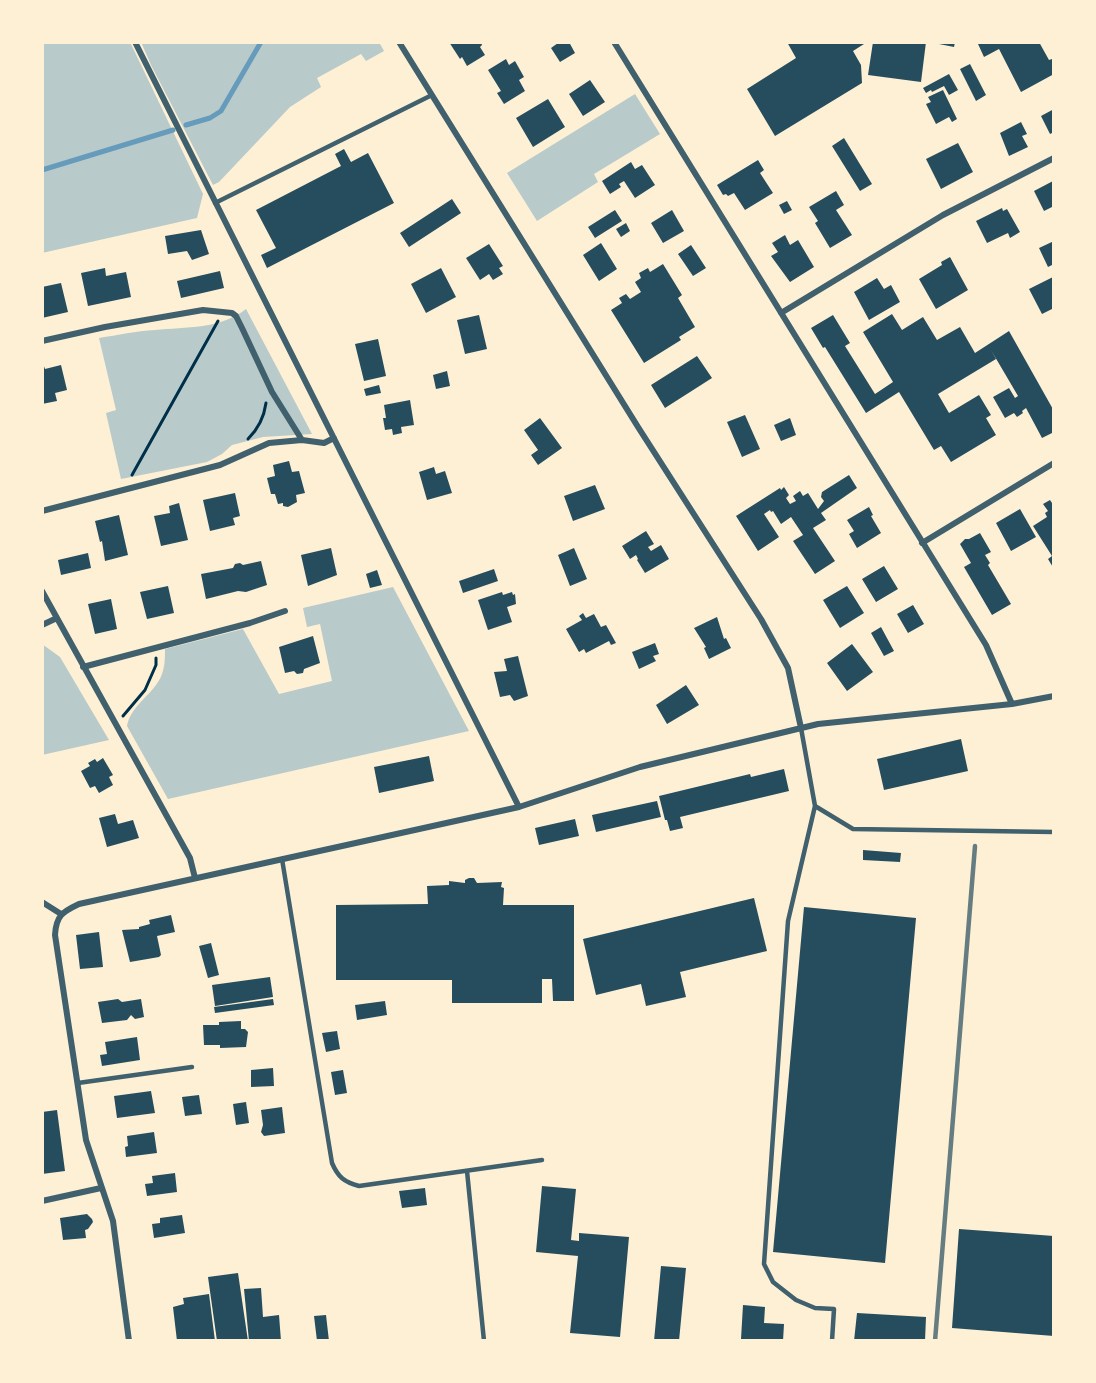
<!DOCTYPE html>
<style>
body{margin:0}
#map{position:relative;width:1096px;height:1383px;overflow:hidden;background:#fdf0d5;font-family:Commissioner,sans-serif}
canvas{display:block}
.frame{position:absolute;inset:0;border:44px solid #fdf0d5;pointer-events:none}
</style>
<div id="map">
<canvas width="1096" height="1383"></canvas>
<div class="frame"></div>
</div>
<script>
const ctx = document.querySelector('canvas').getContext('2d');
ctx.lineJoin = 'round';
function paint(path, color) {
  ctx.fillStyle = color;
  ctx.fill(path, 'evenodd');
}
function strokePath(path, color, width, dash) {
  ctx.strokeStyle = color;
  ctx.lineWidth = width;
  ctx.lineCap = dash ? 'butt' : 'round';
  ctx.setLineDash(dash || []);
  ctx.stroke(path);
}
const green = new Path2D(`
 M42 42H130L203 194 197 218 42 253Z
 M141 42H379L384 51 366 61 361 54 317 78 321 87 290 107 219 182 213 185 151 65Z
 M635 94 660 134 594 174 598 182 537 221 507 173Z
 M246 309 312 434 263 437 232 445 222 454 207 462 121 479 106 413 116 410 99 338C118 335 136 331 155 330 186 327 221 329 246 309Z
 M393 587 469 731 168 799 127 726C131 704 155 694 162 674 165 666 165 657 165 649L243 629 279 694 332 681 320 624 307 627 303 608Z
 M42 644 60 657 109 740 42 755Z`);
const stream = new Path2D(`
 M186 125 210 118 221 111 261 42
 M42 170 173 130`);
const building = new Path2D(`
 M449 42H481L482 45 480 47 485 55 467 66 462 57 460 59Z
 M557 42H569L575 53 560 62 551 48 558 43Z
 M787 42H863L864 44 853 51 861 65 862 83 775 136 747 89 796 58Z
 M873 42H926L921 82 868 75Z
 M929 42H955L954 47Z
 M981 42H1039L1049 60 1052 59 1054 63V74L1021 92 999 49 984 57 978 44Z
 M506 59 509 65 515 61 524 77 519 80 525 91 504 104 497 93 501 91 488 70Z
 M970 64 986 95 976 101 960 69Z
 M949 74 958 90 949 95 944 86 932 92 931 90 926 93 923 88Z
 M590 80 605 102 583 116 569 94Z
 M943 90 957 119 952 122 949 117 936 124 926 104 931 102 928 97Z
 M548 99 565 127 533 147 516 118Z
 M1054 109V132L1050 134 1041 116Z
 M1021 122 1027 134 1022 136 1028 147 1009 156 1000 133Z
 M844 138 872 184 860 191 832 146Z
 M958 143 973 172 941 189 926 159Z
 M344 149 351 162 368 153 394 203 267 268 261 255 276 248 256 210 341 166 335 154Z
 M758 160 764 170 760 173 773 193 745 210 734 193 728 196 726 194 723 195 717 185Z
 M631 162 635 169 642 165 655 185 635 198 624 181 619 184 621 187 610 194 602 181Z
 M1053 181 1054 206 1044 211 1034 191Z
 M836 191 844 205 836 210 852 235 830 248 815 223 818 221 809 207Z
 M452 199 461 213 409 247 400 233Z
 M787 201 792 210 784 214 779 205Z
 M1002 208 1003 211 1007 209 1020 232 1010 238 1008 233 987 243 976 221Z
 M615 210 622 221 595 238 588 227Z
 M672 210 684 231 663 243 651 223Z
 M626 223 630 231 621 237 616 229Z
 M201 230 209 254 192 260 187 251 168 254 165 236Z
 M785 235 790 245 798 240 814 267 790 282 771 256 778 252 772 243Z
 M1054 241V264L1048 267 1039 248Z
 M601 243 617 269 599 281 583 255Z
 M489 244 503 266 499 268 503 274 493 280 489 274 480 280 466 258Z
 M691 245 706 268 693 276 678 254Z
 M950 257 968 290 936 309 919 279 942 265 941 262Z
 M663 264 682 295 678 298 695 327 679 337 681 340 644 363 611 310 622 303 619 298 626 294 630 299 641 292 635 282 641 278 639 273 648 268 650 272Z
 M105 268 106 276 126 272 131 297 88 306 81 273Z
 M441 268 456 297 426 313 411 284Z
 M220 271 224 288 181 298 177 281Z
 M1053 277 1054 308 1042 314 1029 289Z
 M877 278 884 289 891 285 900 302 869 320 854 292Z
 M61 283 68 312 42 318V287Z
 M892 314 902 330 923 317 937 340 960 327 975 353 1009 331 1054 411V432L1042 438 1026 408 1022 411 1023 413 1017 417 1014 413 1005 418 993 397 1009 388 1015 398 1018 396 991 350 996 359 938 394 949 413 979 395 991 415 986 418 996 435 951 462 941 446 934 450 899 392 866 413 825 347 823 348 811 328 833 315 850 343 845 346 875 394 893 382 863 332Z
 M479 315 487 349 465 354 457 320Z
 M378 339 386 376 364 381 355 344Z
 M697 356 712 378 665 408 651 385Z
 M42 361 45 369 61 365 67 390 55 393 57 401 42 404Z
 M447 371 450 386 436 389 433 375Z
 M379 385 381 393 366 396 364 389Z
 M410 400 414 425 401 427 402 433 393 435 392 429 385 430 383 418H386L384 405Z
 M745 415 760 449 742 457 727 422Z
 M540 418 562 448 538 465 531 455 538 450 524 430Z
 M790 418 796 435 781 441 774 425Z
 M289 461 292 472 299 471 305 493 296 495 297 502 288 507 283 506V503L278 504 275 494H271L267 478 275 476 273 465Z
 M434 467 436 474 445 471 452 493 427 500 419 472Z
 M849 475 857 488 821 513 826 520 813 528 835 561 815 574 793 541 803 535 791 517 781 524 773 511 771 512 770 510 764 514 779 537 758 551 736 516 780 488 781 490 784 487 789 495 786 498 790 504 796 501 793 496 800 491 803 496 808 493 818 509 824 501 821 497 822 492Z
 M595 485 605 509 573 521 564 496Z
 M235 493 240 516 233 518 235 525 210 531 203 500Z
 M1050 500 1054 506V569L1048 559 1052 556 1033 526 1047 517 1045 513 1048 511 1043 504Z
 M179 503 188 540 161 546 154 516 170 513 169 506Z
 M869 507 873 515 871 516 881 533 857 548 849 534 854 531 847 520Z
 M1020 509 1036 537 1011 551 996 523Z
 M119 515 128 555 105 561 102 541 100 542 95 521Z
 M646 531 654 544 648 547 651 551 661 545 669 559 645 573 637 560 638 559 636 555 630 559 622 546Z
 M980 533 991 552 985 555 990 563 988 565 1011 604 992 615 964 567 971 563 960 544 965 539H969Z
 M331 548 337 575 308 586 301 555Z
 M574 548 587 579 570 586 558 555Z
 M88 553 91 568 61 575 58 560Z
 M261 561 267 585 246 592 238 591 206 599 201 574 233 568 235 564 240 563 243 565Z
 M884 566 898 589 876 602 862 579Z
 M494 569 498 581 463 593 459 581Z
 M377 570 382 585 370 588 366 574Z
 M168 586 174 613 147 619 140 592Z
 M847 586 864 613 840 628 823 600Z
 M502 592 503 595 512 592 513 595 515 594 516 604 507 607 512 622 488 630 478 600Z
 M111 599 117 629 95 634 88 604Z
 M913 605 924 624 908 633 897 614Z
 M583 613 586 618 594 614 601 627 606 625 616 643 611 645 609 641 586 653 584 649 579 652 566 629 582 620 579 616Z
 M717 617 724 639 726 638 731 648 709 659 704 648 706 647 694 628Z
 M881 627 894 651 884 656 871 633Z
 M313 636 320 663 304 669 303 673 297 674 294 671 285 673 279 647Z
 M655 643 659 654 653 656 656 661 639 669 632 652Z
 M852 644 873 672 847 691 827 663Z
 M518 656 528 696 514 701 510 695 500 697 494 672 507 671 504 659Z
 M686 685 699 705 667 724 656 705Z
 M961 739 968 771 884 790 877 759Z
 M429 756 434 781 379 793 374 767Z
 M103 758 113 775 109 777 113 785 99 793 95 786 90 788 81 771 90 766 88 763 95 759 97 762Z
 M784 769 789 791 680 817 683 828 670 831 667 820H665L659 796 750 774 751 777Z
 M657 801 661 817 596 832 592 815Z
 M115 814 118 824 133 820 139 838 107 847 99 818Z
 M575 819 579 836 539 845 535 828Z
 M863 850 901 853 900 862 863 860Z
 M469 878H474L477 883 502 882 501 887 504 888 503 905H574V1001H553L552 979H542V1003H452V980H336V905L428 904 427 886 449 885V881L465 883V880Z
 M754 898 767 951 680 972 686 997 646 1006 641 984 596 995 583 939Z
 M804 907 916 918 885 1263 773 1252Z
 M171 915 175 932 157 936 161 955 159 957 130 962 122 930 139 929V927L150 924 149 920Z
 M99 932 103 967 80 969 76 935Z
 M211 943 219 975 208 978 199 946Z
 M270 977 273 997 215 1006 212 985Z
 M118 999 122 1002 141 999 144 1017 135 1019 131 1015 127 1020 102 1023 98 1002Z
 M273 999 274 1005 215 1013 214 1007Z
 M385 1001 387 1015 357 1020 355 1005Z
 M241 1021V1029H245L248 1032 246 1047 220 1048V1045H204L203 1025H219V1022Z
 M337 1031 340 1049 326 1052 322 1033Z
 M137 1037 140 1060 102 1066 100 1055 107 1054 105 1042Z
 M273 1068 274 1086 251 1087V1070Z
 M343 1070 347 1093 335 1095 331 1072Z
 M151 1091 155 1113 117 1118 114 1096Z
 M199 1095 202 1114 185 1116 182 1097Z
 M246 1102 249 1123 236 1125 233 1104Z
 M282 1107 285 1133 264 1136 261 1132 263 1125 261 1110Z
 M57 1110 65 1171 42 1174V1112Z
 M154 1132 157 1153 126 1157 125 1147 128 1146 127 1136Z
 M175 1173 177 1192 147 1196 145 1184 153 1183 152 1176Z
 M542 1186 576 1189 571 1240 579 1241V1233L629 1237 620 1337 570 1333 578 1256 536 1252Z
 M425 1188 427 1205 402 1208 399 1191Z
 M87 1214 92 1219 93 1222 88 1229 85 1230 86 1238 63 1240 60 1218Z
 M182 1215 185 1233 154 1238 152 1224 160 1223V1218Z
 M959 1229 1054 1236V1336L952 1328Z
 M661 1266 686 1268 679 1341H654Z
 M238 1273 248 1341H217L208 1277Z
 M261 1288 263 1317 279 1315 281 1341H249L244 1289Z
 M209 1294 215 1341H177L173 1307 184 1304 183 1298Z
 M743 1305 765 1307 764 1323 784 1324 783 1341 741 1339Z
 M857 1313 926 1317 925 1341H854Z
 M326 1315 329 1341H317L314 1316Z`);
const path = new Path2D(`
 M248 439C258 429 264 418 266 403
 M132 475 218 321
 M123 716 145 690 156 665V658`);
const service = new Path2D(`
 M215 203 432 95
 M801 728 815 806 788 921 764 1264 773 1282 796 1300 815 1308 834 1309 832 1341
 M815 806 853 829 1054 832
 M282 859 332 1163C338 1177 344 1182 359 1186L542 1160
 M78 1083 192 1067
 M467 1171 484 1341`);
const minor = new Path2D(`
 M135 42 519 807
 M399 42 638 427 761 619 788 668 801 728
 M614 42 986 645 1012 704
 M781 313 943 215 1054 158
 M42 341 105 327 203 310 232 313 236 316 242 328 272 392 302 440
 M42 511 220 465 269 443 302 440 324 443 334 438
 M922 543 1054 463
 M42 591 190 858 195 878
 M42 625 57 618
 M83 667 250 623 285 611
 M42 902 61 914
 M42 1201 101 1188
 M129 1341 113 1221 86 1140 55 935C56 916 62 912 79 904L519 807 640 767 818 724 1012 704 1054 696`);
const rail = new Path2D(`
 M935 1341 975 846`);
paint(green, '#b9caca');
strokePath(stream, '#669bbc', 5);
paint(building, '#264d5e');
strokePath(path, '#003049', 3);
strokePath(service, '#3f606c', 4.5);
strokePath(minor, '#3f606c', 6);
strokePath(rail, '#657d81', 4.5);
</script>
